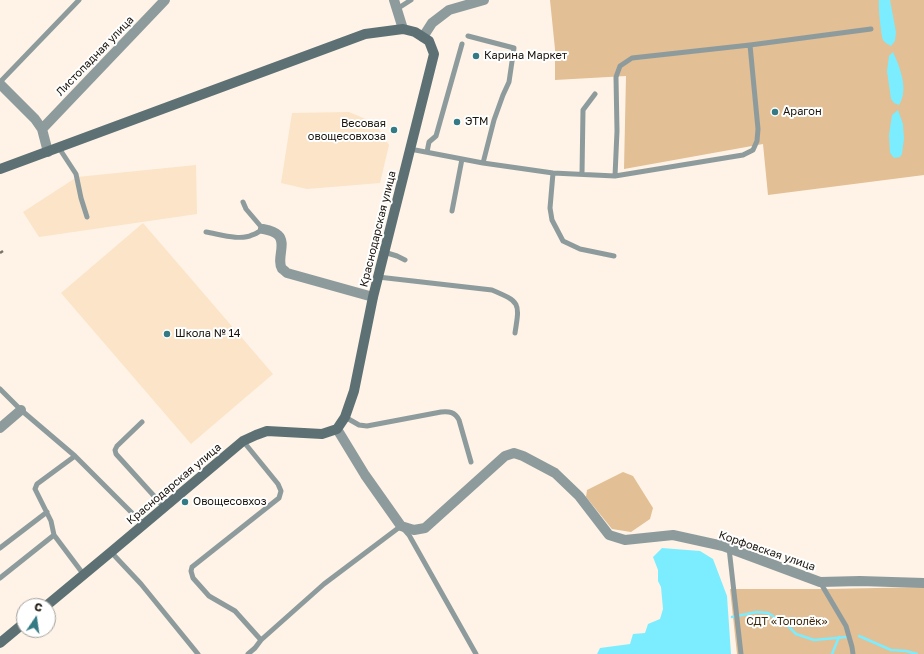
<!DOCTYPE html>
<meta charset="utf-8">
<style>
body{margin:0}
#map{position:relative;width:924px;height:654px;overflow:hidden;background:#fef3e6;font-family:"Golos Text",sans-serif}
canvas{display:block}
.north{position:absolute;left:16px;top:598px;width:40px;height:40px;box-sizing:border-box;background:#fff;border:1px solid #a3a19d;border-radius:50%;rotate:13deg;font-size:11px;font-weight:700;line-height:16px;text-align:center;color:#19130b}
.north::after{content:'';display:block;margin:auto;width:14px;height:18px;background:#337a85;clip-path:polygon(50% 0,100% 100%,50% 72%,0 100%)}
</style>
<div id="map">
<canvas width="924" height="654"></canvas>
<div class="north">С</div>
</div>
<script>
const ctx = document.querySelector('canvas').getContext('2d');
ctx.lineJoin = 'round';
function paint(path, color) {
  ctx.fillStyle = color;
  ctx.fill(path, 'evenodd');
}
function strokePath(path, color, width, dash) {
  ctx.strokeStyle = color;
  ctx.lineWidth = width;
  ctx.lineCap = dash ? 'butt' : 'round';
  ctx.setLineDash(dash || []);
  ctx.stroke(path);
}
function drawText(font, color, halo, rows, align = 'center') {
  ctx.font = font + ' "Golos Text",sans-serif';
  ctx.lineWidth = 4;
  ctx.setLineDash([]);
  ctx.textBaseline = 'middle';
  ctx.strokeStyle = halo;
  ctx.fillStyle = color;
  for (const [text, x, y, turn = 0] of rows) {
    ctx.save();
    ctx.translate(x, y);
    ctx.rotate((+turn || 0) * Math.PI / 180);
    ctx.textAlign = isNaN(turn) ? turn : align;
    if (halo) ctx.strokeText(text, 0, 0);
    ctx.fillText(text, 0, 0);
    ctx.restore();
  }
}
const built = new Path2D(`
 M349 112 375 123 389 145 380 183 307 189 281 183 292 113Z
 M196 165 197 214 39 237 23 212 77 177Z
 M143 223 273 374 191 444 61 293Z`);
const green = new Path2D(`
 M550 0H924V175L768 195 763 144 624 169 626 76 555 80V49Z
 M623 472 633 476 653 508 650 519 631 532 612 529 586 497 587 490Z
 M924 587V654H737L730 589H829Z`);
const water = new Path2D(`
 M879 0H890L896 32 895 41 891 46C888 44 885 43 883 40 881 34 878 7 879 0Z
 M893 52C900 67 909 90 899 105L894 103 891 99 887 71 889 56Z
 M898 110 903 124 904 139 902 154 900 157 894 158 890 153 889 135 892 115Z
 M662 548 700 551 713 559 727 596 731 654H597L600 648 630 644 633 634 645 633 648 624 660 619 663 609 661 587 658 581V570L653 557Z`);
const stream = new Path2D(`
 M732 617 757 612 768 613 788 626 796 634 814 640 847 637
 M859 636 891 650 906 651 917 654
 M832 654 839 637`);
const lane = new Path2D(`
 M397 9 411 0
 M468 36 514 48 509 82 503 95 494 120 483 163
 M0 82 79 0
 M59 148 76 174 81 198 87 217
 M410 149 483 163 553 173 615 176 743 155 753 150 757 141 758 129 750 45
 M427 152 429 142 436 136 462 44
 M553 173 550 208 552 220 563 241 580 249 614 256
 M582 174 583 110 595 94
 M615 176 617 131 616 77 620 66 632 58 750 45 871 29
 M452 211 462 159
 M206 232C219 234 240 241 252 235 256 234 260 231 263 229L246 209 243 202
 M384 252 397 256 405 260
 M378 277 492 290C520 302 520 302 515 333
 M0 389 21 410 75 456 144 525
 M345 417 359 425 367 426 441 412C449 411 455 412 459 420L471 462
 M142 422 117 446 115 450 116 454 164 507
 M243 441 278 484 281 491 279 498 192 567 191 571 193 578 209 596 235 611 261 640
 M54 535 51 521 35 489 37 484 75 456
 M0 548 47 512
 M729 548 741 654
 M111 552 141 584 198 654
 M0 578 54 535 84 575
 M820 582 846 626 852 647 853 654
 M248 654 255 648 261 640 324 584 401 526 409 535 476 654`);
const street = new Path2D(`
 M394 0 403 29
 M423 37 432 23 449 10 484 0
 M0 84 35 119 42 129 48 152
 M42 129 165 0
 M263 229C268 230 274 231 278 235 287 243 276 259 282 269 283 269 287 273 287 273L373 297
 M0 428 21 410
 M337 429 365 475 401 526 414 530 425 528 505 456 514 453 523 456 555 473 579 496 609 535 625 540 673 535 723 546 820 582 860 581 924 583`);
const secondary = new Path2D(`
 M0 169 365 34 403 29 415 32 429 41 434 54 373 297 354 391 345 417 337 429 322 434 267 431 256 435 243 441 111 552 46 606
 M0 643 24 623`);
const rail = new Path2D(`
 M0 253 3 251`);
const markers = [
 [476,56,4,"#337a85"],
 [775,112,4,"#337a85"],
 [457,122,4,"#337a85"],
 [394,130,4,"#337a85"],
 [167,334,4,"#337a85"],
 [185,502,4,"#337a85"]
];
const streetNames = [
 ["Листопадная улица",95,56,-46],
 ["Краснодарская улица",378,229,-76],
 ["Краснодарская улица",174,484,-40],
 ["Корфовская улица",767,551,19]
];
const poiNames = [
 ["Карина Маркет",484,56],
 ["Арагон",783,112],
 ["ЭТМ",465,122],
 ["Весовая",386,124,"right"],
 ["овощесовхоза",386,137,"right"],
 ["Школа № 14",175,334],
 ["Овощесовхоз",193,502]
];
const parkNames = [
 ["СДТ «Тополёк»",787,622]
];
paint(built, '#fbe4c8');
paint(green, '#e2bf94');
paint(water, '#7bedff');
strokePath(stream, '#7bedff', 2.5);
strokePath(lane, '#8e9b9d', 5);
strokePath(street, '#8e9b9d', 10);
strokePath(secondary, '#5d7174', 10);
strokePath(rail, '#7b7369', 2.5, [7, 7]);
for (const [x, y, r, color] of markers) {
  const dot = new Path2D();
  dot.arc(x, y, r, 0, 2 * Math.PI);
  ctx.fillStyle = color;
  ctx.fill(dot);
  strokePath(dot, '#fff', 1.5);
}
drawText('11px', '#19130b', '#fff', streetNames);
drawText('11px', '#19130b', '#fff', poiNames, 'left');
drawText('11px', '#3c2708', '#fff', parkNames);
</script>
